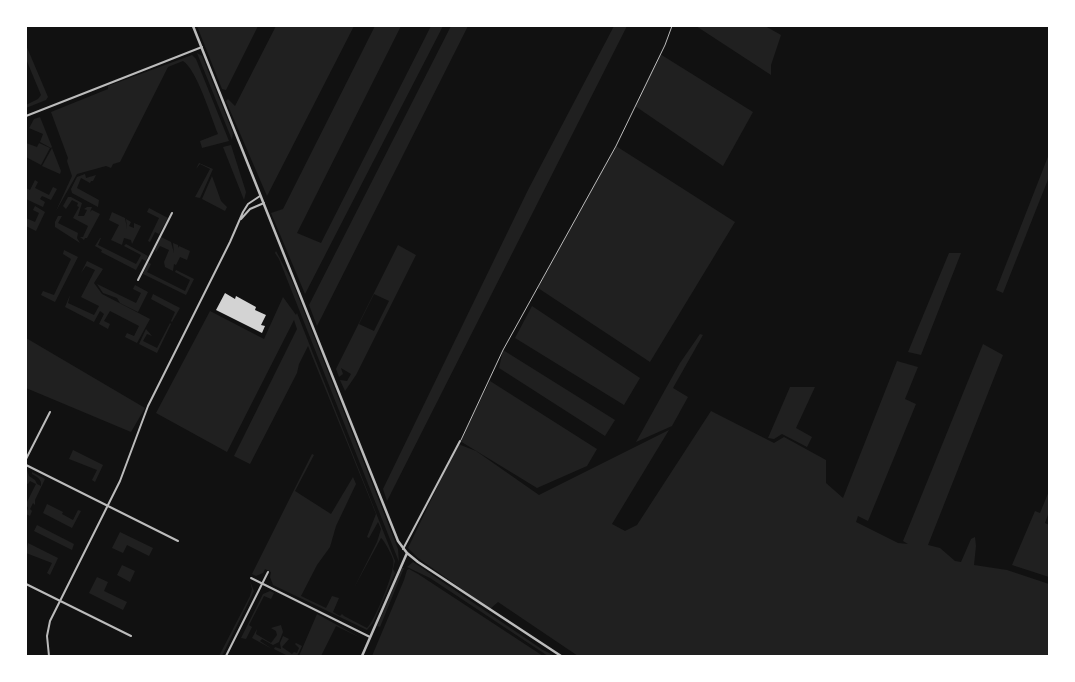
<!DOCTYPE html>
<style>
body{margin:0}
#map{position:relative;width:1075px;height:682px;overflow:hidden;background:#111;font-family:"Crimson Pro",serif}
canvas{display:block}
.frame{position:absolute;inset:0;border:27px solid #fff;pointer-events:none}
</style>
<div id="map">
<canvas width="1075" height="682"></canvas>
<div class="frame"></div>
</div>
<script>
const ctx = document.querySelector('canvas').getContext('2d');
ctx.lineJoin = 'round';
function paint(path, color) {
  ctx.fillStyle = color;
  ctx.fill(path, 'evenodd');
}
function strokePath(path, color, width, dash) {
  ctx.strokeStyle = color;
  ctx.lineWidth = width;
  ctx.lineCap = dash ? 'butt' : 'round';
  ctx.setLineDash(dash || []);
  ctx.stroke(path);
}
const green = new Path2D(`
 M197 26H258L226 90 222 89Z
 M276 26H354L267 196 226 101 228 99 235 106Z
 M375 26H401L297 233 321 243 431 26H443L305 294 271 213 283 209Z
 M451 26H468L317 326 309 305Z
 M614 26H627L387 501 383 489 528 190Z
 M696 26H765L781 35 771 65V75Z
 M26 45 48 97 46 100 26 108V105L38 99 41 95 26 59Z
 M197 53 202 56 233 133 232 140Z
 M660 54 753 112 723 166 635 106Z
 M192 55 196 59 229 141 202 148 200 141 218 134C211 117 197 70 183 61L168 67 120 162 113 164 111 168 106 166 77 174 56 211 72 176 67 161 68 158 51 112 108 89V86Z
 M40 117 52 147 51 148 40 142 43 134 29 128 27 132 34 119Z
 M26 143 37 147 36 149 39 143 50 148 41 165 26 157Z
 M231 145 246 192 244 200 223 147Z
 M616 146 735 222 650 362 538 288Z
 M52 148 61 171 60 174 42 166Z
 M1049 154V177L1003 293 996 290Z
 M199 163 213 169 200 198 195 197 210 169 200 164 196 169Z
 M85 174 86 178 96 175 93 181H91L90 183 81 178 77 188 99 200 98 207 72 193 71 189 77 177Z
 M212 176 221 201 227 207 225 211 202 199Z
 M35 180 38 182 35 188 49 195 53 187 57 189 51 200 42 196 40 199 45 202 43 207 26 199V188L30 190Z
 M68 197H71L82 203 78 216H84L87 210 84 209 87 207H92L90 212 92 210 100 214 87 238H85L84 240 80 237H83L88 226 73 218 79 207 77 206 78 203 72 200 66 209 63 206Z
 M35 206 45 212 36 231 26 226V218L35 222 39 213 33 210Z
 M149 208 168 218 159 234 155 232 150 242 148 241 159 218 147 212Z
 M112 212 125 218 127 229 126 219 131 222 129 226 134 228V223L141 226 132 244 131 240 124 238 122 245 111 240 119 225 109 220Z
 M58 216H62L58 223 78 233 77 238 80 243 55 227V222Z
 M161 237 171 242 174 253 173 243 178 245V248L179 246 190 251 187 260 180 257 176 265 174 264 173 271 165 267 164 262 169 250 160 246 156 252 155 249Z
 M100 238H101L98 245 136 264 141 255 124 246 126 244 148 256 146 261 142 259 136 270 101 252 102 250 95 246Z
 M398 245 416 255 356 375 345 391 340 380 347 381 351 374 341 368 343 374 339 377 336 369ZM374 294 389 301 374 331 359 324Z
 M64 250 78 257 55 302 41 295 43 291 54 295 71 259 63 254Z
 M276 251 292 281 398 549 399 562 279 259 275 253Z
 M949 253H961L921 355 908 352Z
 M87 261 103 269 94 283 102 294 150 319 137 343 125 337 127 333 134 336 139 326 110 311 104 321 110 324 108 329 99 324 104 314 100 311 94 322 65 307 70 295 68 303 94 315 99 306 81 297 95 270 86 266 81 273Z
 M148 262 151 264 147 272 185 291 190 280 175 272 176 270 194 279 186 295 143 274Z
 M104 270 97 284 136 303 141 293 133 289 135 285 148 292 138 312 120 303 117 298 103 293 97 284Z
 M153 294 180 308 172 322 171 321 175 312 151 299Z
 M283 297 296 315 297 313 395 561 393 569 395 573 373 623 367 630 273 585 270 577 271 572 265 569 263 573 256 576 252 574 312 454 314 455 295 491 331 514 353 477 356 484 336 526 330 547 317 565 301 596 326 608 332 596 339 598 333 612 340 616 342 614 344 616 367 628C374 623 397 568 393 559 392 555 384 540 381 538L354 588 377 542 381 529 378 522 369 538 367 537 376 514 308 346 299 364 297 373 250 464 234 456 297 329 294 320 227 452 156 413 210 311 264 339Z
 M532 306 640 378 624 405 515 338Z
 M170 323 171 324 157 353 139 344 146 329 152 336 147 334 143 341 157 348Z
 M700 334 703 335 673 388 688 397 672 426 636 442 680 363Z
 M26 338 145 408 131 432 26 388Z
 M983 344 1003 355 928 545 940 548 955 561 961 562 971 539 975 537 976 546 974 565 1007 570 1049 584V656H578L498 602 490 609 418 558 408 548 458 444 476 451 539 495 669 430 612 524 625 531 637 525 711 411 774 443 784 437 826 460V483L843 498 897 361 918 367 905 399 916 404 868 521 858 516 856 522 898 543 908 544 903 541Z
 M503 350 615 420 605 436 499 368Z
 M490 381 597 449 587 466 537 488 460 441Z
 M790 387H815L796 428 812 437 807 447 782 434 774 439 768 438Z
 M73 450 103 465 95 482 92 480 97 470 69 459Z
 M27 470 29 476 35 480 37 484 41 486C42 479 37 477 32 474V472L45 479 35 500V505L33 503 30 509 32 511 30 516 26 514 28 508 26 504 36 484 30 481 28 484 26 483Z
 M1049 491V512L1045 523 1049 525V577L1012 565 1035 511 1040 513Z
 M47 504 63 512 62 514 73 520 78 510 81 511 72 528 43 513Z
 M37 525 74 544 72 550 34 531Z
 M120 532 153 548 149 556 127 545 123 553 112 548Z
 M28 543 58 558 50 575 47 573 52 563 26 553Z
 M413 562 543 650 555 656H548L430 578 407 567Z
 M122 565 135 571 130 582 117 575Z
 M402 568H404L380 627 377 626Z
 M409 569 418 574 543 656H372L404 580 407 570Z
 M97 577 108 582 104 591 127 602 123 610 89 593Z
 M250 581 254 591 222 656H219L250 596 252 589Z
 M270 591 274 593 271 599 264 596 249 625 252 627 246 639 241 638 263 594Z
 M317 614 361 638 336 626 321 656H299Z
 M281 625 283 632 279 642 273 645 262 639 260 641 272 649 252 638 257 629 256 634 271 643 277 635 276 631 271 628Z
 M283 636 289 639 282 647 292 654 294 652 297 653 299 648 295 644 296 643 302 646 297 656H288L274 649 275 647 281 649 280 643Z`);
const building = new Path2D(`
 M225 293 235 299 236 296 256 307 255 310 266 315 261 325 265 326 262 333 216 310Z`);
const service = new Path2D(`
 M461 440 503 350 616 146 665 45 672 26`);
const minor = new Path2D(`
 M26 116 202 47
 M241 219 250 209 264 203
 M138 280 172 213
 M26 459 50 412
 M26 465 178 541
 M403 549 460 441
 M251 578 370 637
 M26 584 131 636
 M49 656 47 636 50 621 120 481 148 406 230 242 243 212 248 204 260 196
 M226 656 268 572`);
const tertiary = new Path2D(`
 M193 26 398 541 407 553 418 562 561 656
 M362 656 407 553`);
paint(green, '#202020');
paint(building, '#d3d3d3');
strokePath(service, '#bcbcbc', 1);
strokePath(minor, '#bcbcbc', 2);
strokePath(tertiary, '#bcbcbc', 2.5);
</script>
